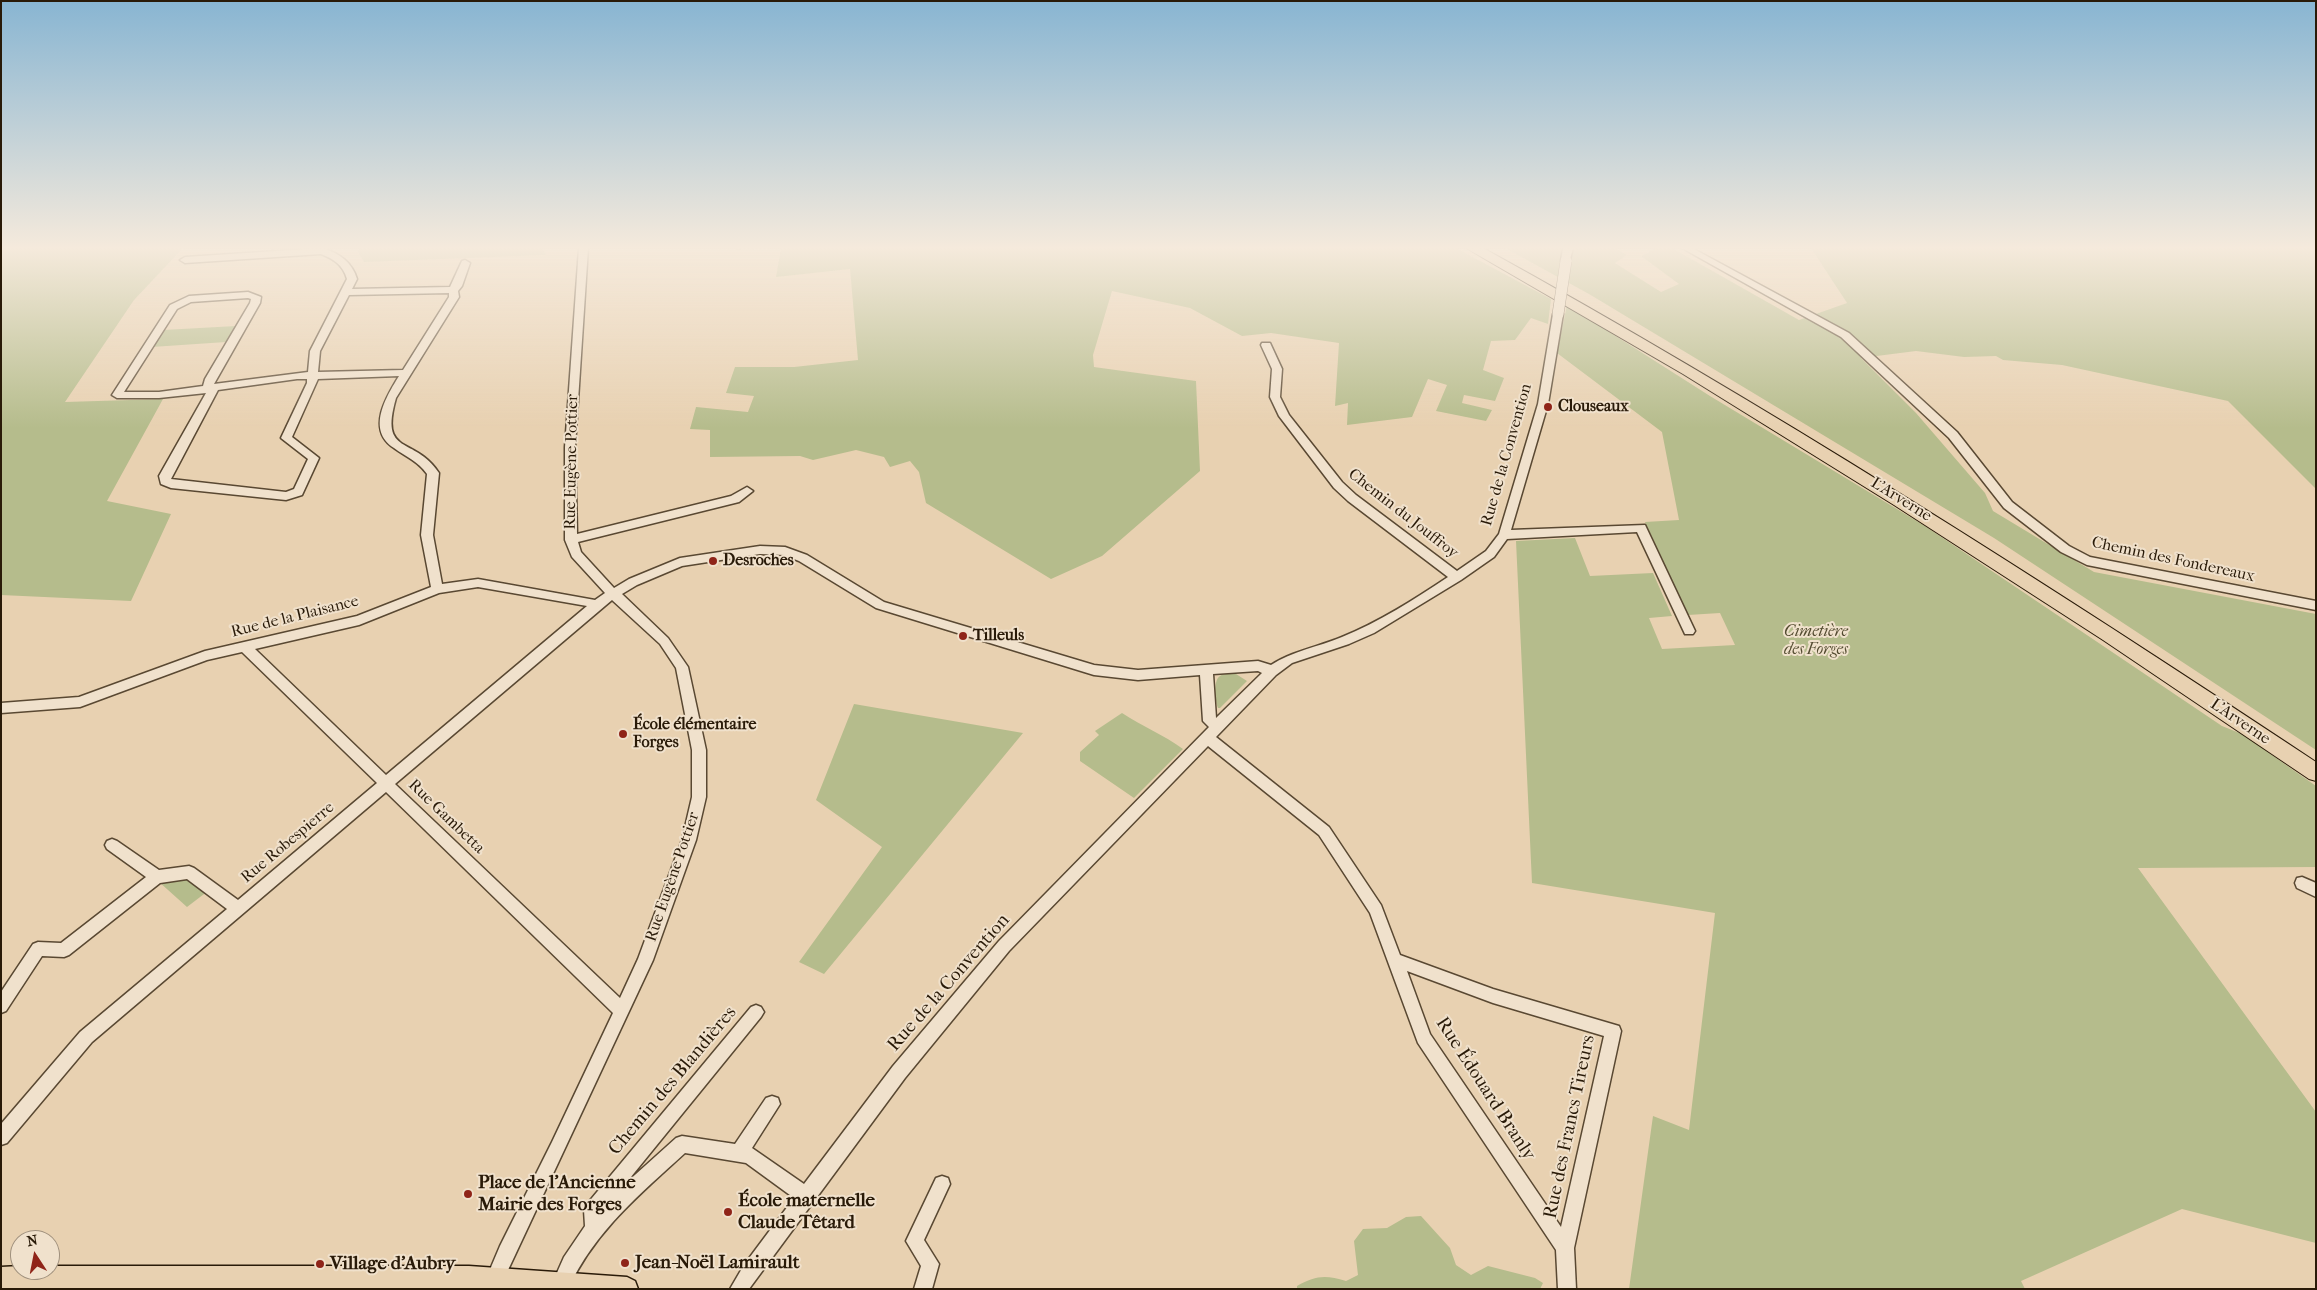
<!DOCTYPE html>
<meta charset="utf-8">
<style>
body{margin:0}
#map{position:relative;width:2317px;height:1290px;overflow:hidden;background:#e8d1b1;font-family:"IM FELL French Canon",serif}
canvas{display:block}
.frame{position:absolute;inset:0;border:2px solid #291a08;pointer-events:none}
.north{position:absolute;left:10px;top:1230px;width:50px;height:50px;box-sizing:border-box;background:#f0e1cc;border:1px solid #a0917e;border-radius:50%;rotate:349deg;font-size:14px;font-weight:700;line-height:20px;text-align:center;color:#291a08}
.north::after{content:'';display:block;margin:auto;width:18px;height:22px;background:#8f2418;clip-path:polygon(50% 0,100% 100%,50% 72%,0 100%)}
</style>
<div id="map">
<canvas width="2317" height="1290"></canvas>
<div class="frame"></div>
<div class="north">N</div>
</div>
<script>
const ctx = document.querySelector('canvas').getContext('2d');
ctx.lineJoin = 'round';
function paint(path, color) {
  ctx.fillStyle = color;
  ctx.fill(path, 'evenodd');
}
function strokePath(path, color, width, dash) {
  ctx.strokeStyle = color;
  ctx.lineWidth = width;
  ctx.lineCap = dash ? 'butt' : 'round';
  ctx.setLineDash(dash || []);
  ctx.stroke(path);
}
function drawText(font, color, halo, rows, align = 'center') {
  ctx.font = font + ' "IM FELL French Canon",serif';
  ctx.lineWidth = 4;
  ctx.setLineDash([]);
  ctx.textBaseline = 'middle';
  ctx.strokeStyle = halo;
  ctx.fillStyle = color;
  for (const [text, x, y, turn = 0] of rows) {
    ctx.save();
    ctx.translate(x, y);
    ctx.rotate((+turn || 0) * Math.PI / 180);
    ctx.textAlign = isNaN(turn) ? turn : align;
    if (halo) ctx.strokeText(text, 0, 0);
    ctx.fillText(text, 0, 0);
    ctx.restore();
  }
}
const green = new Path2D(`
 M1 248H183L134 300 65 402 163 399 107 501 171 514 131 601 1 595Z
 M360 248H542L546 255 364 262 358 252Z
 M737 248H1456L1551 299 1548 324 1531 318 1515 340 1491 341 1483 370 1504 378 1495 401 1464 395 1462 403 1492 410 1486 421 1436 411 1447 385 1428 379 1412 417 1347 425 1348 403 1335 406 1339 343 1271 333 1242 336 1190 308 1112 291 1093 355 1094 367 1196 381 1200 471 1102 556 1051 579 926 503 919 472 910 461 890 467 884 457 856 450 813 460 800 456 710 457V430L690 429 696 407 748 412 754 396 726 393 735 367H794L858 360 850 269 776 277 781 248 735 250Z
 M1505 248H1615L1627 255 1615 263 1661 292 1679 284 1641 256 1657 248H1672L1799 320 1847 303 1811 248H2316V489L2228 401 2062 365 2003 360 1996 356 1964 357 1916 351 1861 358 1916 413 1985 493 1993 511 2094 572 2316 614V750L1994 538 1589 294Z
 M1567 305 1710 396 1925 526 2222 726 2242 734 2316 786V867L2138 868 2316 1112V1243L2182 1209 2021 1281 2025 1289H1629L1653 1116 1689 1130 1715 913 1532 883 1516 541 1575 538 1590 576 1653 573 1672 616 1649 618 1662 649 1735 645 1720 613 1688 615 1645 522 1679 520 1662 432 1557 353Z
 M236 326 226 342 152 347 163 330Z
 M1236 674 1247 681 1220 708H1218C1215 701 1213 680 1220 676 1224 673 1232 674 1236 674Z
 M854 704 1023 733 824 974 799 962 882 847 816 800Z
 M1122 713C1142 726 1164 735 1183 749L1134 798 1080 761V752L1099 735 1095 731Z
 M185 875 208 891 187 907 158 881Z
 M1421 1216 1450 1248 1456 1265 1471 1275 1488 1266 1535 1278 1543 1283 1540 1289H1297V1286C1316 1275 1326 1275 1346 1281L1358 1275 1354 1241 1363 1229 1387 1228 1406 1217Z`);
const minor = new Path2D(`
 M322 248C339 253 352 262 357 279L352 289 450 287 462 261 465 260 470 263 462 286 458 291 459 297 396 398C379 457 414 435 439 473L433 535 442 584 478 579 595 600 605 593 572 557 565 540V447L579 248H588L575 447 577 534 731 496 747 487 753 491 739 502 578 542 581 552 614 588 629 579 680 558 760 546 785 547 807 555 884 602 1094 665 1138 670 1258 661 1271 665C1292 651 1318 647 1342 637 1379 622 1415 599 1448 577L1348 501 1334 488 1279 416 1270 397 1272 369 1261 345 1262 343H1270L1282 369 1280 397 1289 415 1342 482 1356 495 1457 571 1486 551 1499 534 1538 404 1553 314 1558 311 1561 312 1563 314 1548 404 1511 530 1645 525 1695 631 1693 634H1685L1637 532 1507 539 1494 557 1461 580 1374 633 1349 644 1292 663 1276 675 1216 737 1329 827 1381 905 1400 955 1493 989 1619 1026 1621 1031 1574 1248 1576 1289H1558L1556 1250 1418 1043 1370 913 1319 835 1208 746 1009 951 905 1078 749 1289H730L744 1265 794 1198 746 1163 685 1153C640 1194 594 1232 568 1289H554L552 1284 564 1257 585 1226 584 1210 587 1204 751 1007 756 1005 761 1007 764 1012 761 1017 626 1183 676 1138 682 1136 735 1144 766 1098 772 1096 778 1098 780 1104 752 1148 804 1184 893 1066 999 941 1209 727 1203 721 1200 675 1138 680 1094 675 876 608 799 561 784 555 760 554 682 566 637 585 622 594 668 638 688 667 706 750V797L696 840 653 960 501 1285 495 1288 489 1285 486 1279 500 1246 552 1142 613 1013 386 792 92 1042 7 1143 1 1145V1124L80 1032 227 909 187 879 160 883 69 955 64 957 42 956 6 1011 1 1013V992L33 944 38 942 61 943 146 877 107 849 105 845 107 841 112 839 117 841 159 870 189 866 194 868 238 900 377 783 242 652 207 660 80 707 1 713V703L79 697 205 651 357 616 431 587 421 535 427 474C418 461 406 457 394 448 366 430 386 397 399 376L318 379 292 437 319 458 302 495 286 500 171 488 161 484 159 476 206 393 159 398H117L112 395 170 305 189 296 248 292 261 297 260 303 214 384 308 372 310 351 347 279C343 265 334 259 321 254L185 263 180 260 185 257ZM449 293V297L403 370 318 372 320 351 349 295ZM248 298 251 299 250 303 205 379 203 386 159 392H124L177 309 191 302ZM297 379H307V383L281 438 308 459 294 489 286 492 171 479 218 390ZM478 587 587 606 386 775 255 649 359 625 439 593ZM612 600 660 644 676 668 692 750V797L682 840 638 959 620 998 395 784ZM1258 671 1262 673 1216 718 1213 674ZM1407 971 1493 1003 1604 1036 1561 1227 1430 1034Z
 M1563 248H1573L1569 263H1563L1561 261Z
 M1682 248H1692L1849 333 1957 432 2012 502 2069 546 2090 557 2316 601V610L2087 565 2061 552 2004 508 1949 438 1841 337Z
 M2302 877 2316 883V897L2297 888 2295 883 2297 878Z
 M942 1176 948 1178 950 1184 924 1240 939 1264 932 1289H914L921 1266 906 1241 936 1178Z`);
const major = new Path2D(`
 M20 1266V1270H50V1266H469L627 1277 635 1281 638 1289H1V1267Z`);
const highway = new Path2D(`
 M1466 248H1483C1769 406 2043 581 2316 762V781L2309 779 2103 640 1894 505 1683 374Z`);
const minorBridge = new Path2D(`
 M1558 314 1566 261`);
const markers = [
 [1548,407,5,"#8f2418"],
 [713,561,5,"#8f2418"],
 [963,636,5,"#8f2418"],
 [623,734,5,"#8f2418"],
 [468,1194,5,"#8f2418"],
 [728,1212,5,"#8f2418"],
 [625,1263,5,"#8f2418"],
 [320,1264,5,"#8f2418"]
];
const poiNames = [
 ["Clouseaux",1558,407],
 ["Desroches",723,561],
 ["Tilleuls",973,636],
 ["École élémentaire",633,725],
 ["Forges",633,743]
];
const streetNames = [
 ["Rue de la Convention",1507,455,-74],
 ["Rue Eugène Pottier",572,462,-89],
 ["L'Arverne",1901,500,32],
 ["Chemin du Jouffroy",1403,514,38],
 ["Chemin des Fondereaux",2173,560,12],
 ["Rue de la Plaisance",295,617,-14],
 ["L'Arverne",2240,722,34],
 ["Rue Gambetta",446,817,44],
 ["Rue Robespierre",288,843,-40],
 ["Rue Eugène Pottier",673,877,-71]
];
const parkNames = [
 ["Cimetière",1816,632],
 ["des Forges",1816,650]
];
const nearStreetnames = [
 ["Rue de la Convention",949,983,-49],
 ["Chemin des Blandières",673,1081,-50],
 ["Rue Édouard Branly",1485,1089,57],
 ["Rue des Francs Tireurs",1570,1127,-78]
];
const nearPoinames = [
 ["Place de l'Ancienne",478,1183],
 ["Mairie des Forges",478,1205],
 ["École maternelle",738,1201],
 ["Claude Têtard",738,1223],
 ["Jean-Noël Lamirault",635,1263],
 ["Village d'Aubry",330,1264]
];
paint(green, '#b5bc8c');
strokePath(minor, '#594832', 3);
strokePath(major, '#291a08', 3);
strokePath(highway, '#291a08', 2);
paint(minor, '#f0e1cc');
paint(major, '#e8d1b1');
paint(highway, '#e8d1b1');
strokePath(minorBridge, '#594832', 12, []);
strokePath(minorBridge, '#f0e1cc', 11);
const sky = ctx.createLinearGradient(0, 0, 0, 428);
sky.addColorStop(0, '#88b5d2');
sky.addColorStop(0.58, '#f5eadc');
sky.addColorStop(1, '#f5eadc00');
ctx.fillStyle = sky;
ctx.fillRect(0, 0, 2317, 428);
for (const [x, y, r, color] of markers) {
  const dot = new Path2D();
  dot.arc(x, y, r, 0, 2 * Math.PI);
  ctx.fillStyle = color;
  ctx.fill(dot);
  strokePath(dot, '#f0e1cc', 2);
}
drawText('bold 16px', '#291a08', '#f0e1cc', poiNames, 'left');
drawText('16px', '#291a08', '#f0e1cc', streetNames);
drawText('italic 16px', '#534b30', '#f0e1cc', parkNames);
drawText('19px', '#291a08', '#f0e1cc', nearStreetnames);
drawText('bold 19px', '#291a08', '#f0e1cc', nearPoinames, 'left');
</script>
